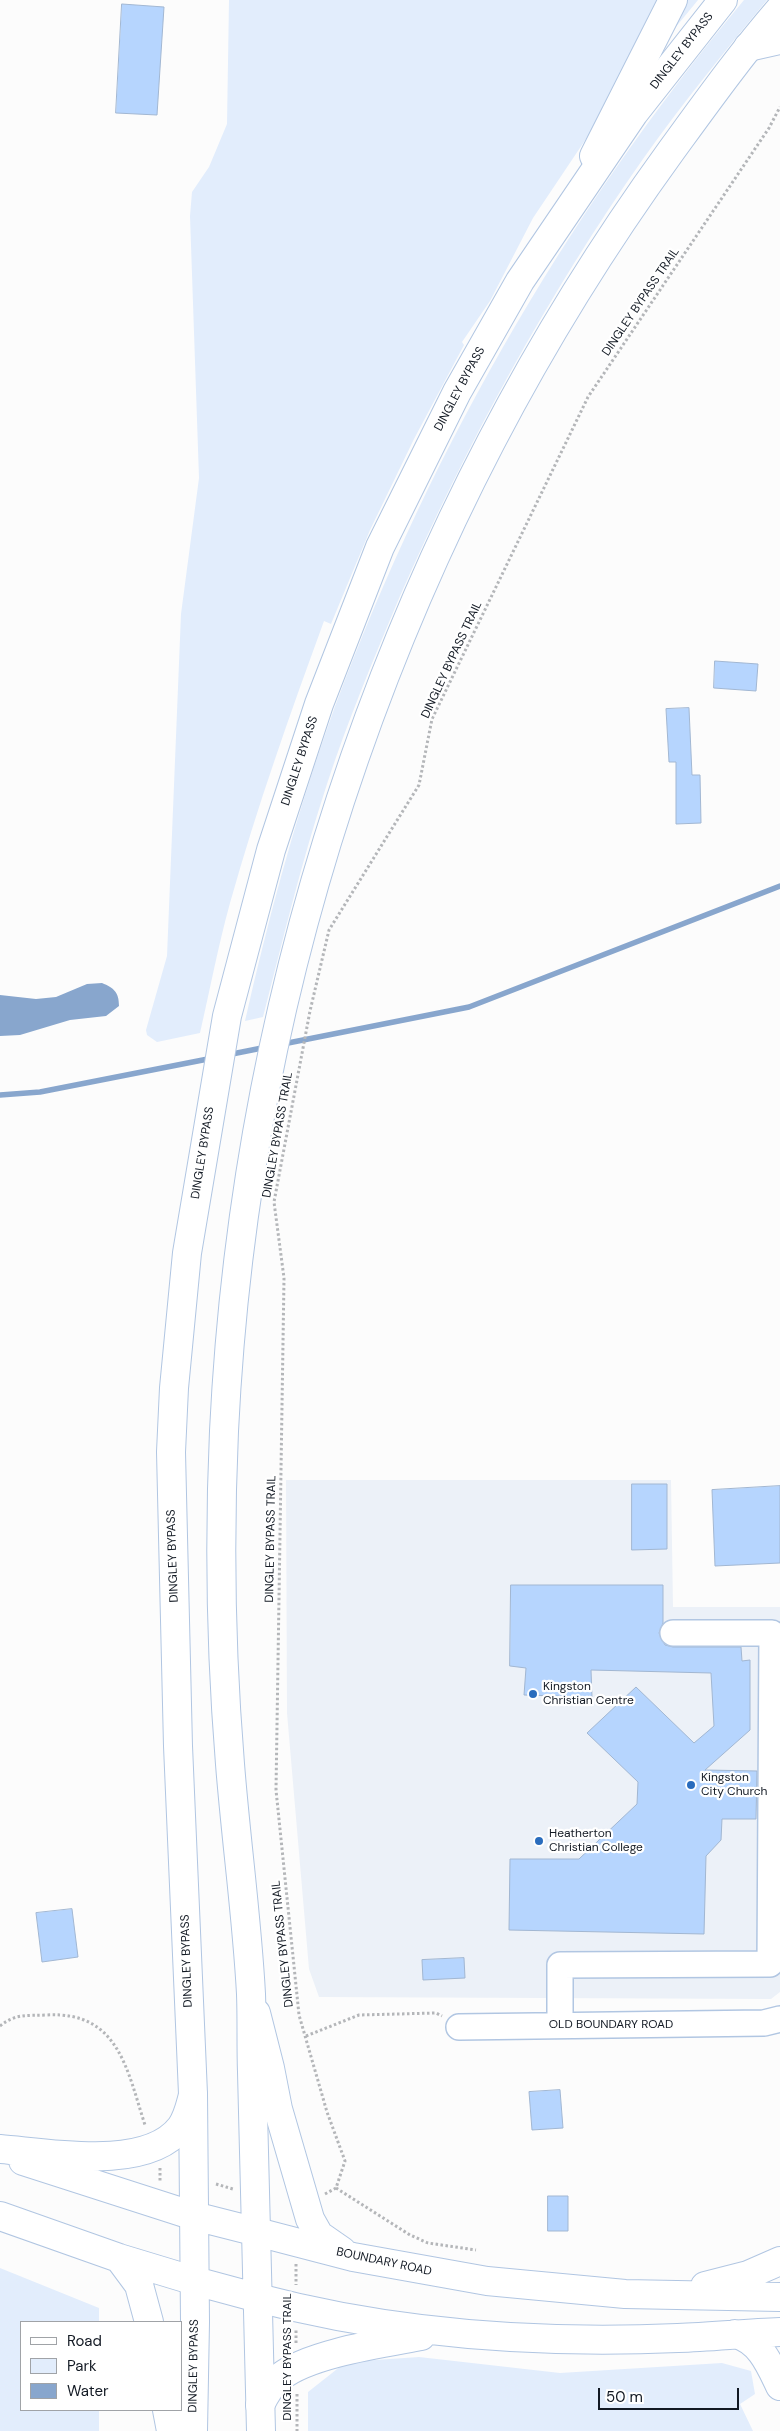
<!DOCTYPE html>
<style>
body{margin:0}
#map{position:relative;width:780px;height:2431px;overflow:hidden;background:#fcfcfc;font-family:"DM Sans",sans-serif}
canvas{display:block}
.legend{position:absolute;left:20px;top:2321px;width:162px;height:90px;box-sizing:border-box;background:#fff;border:1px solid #a0a3a7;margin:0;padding:6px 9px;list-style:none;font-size:15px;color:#121923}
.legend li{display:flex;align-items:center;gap:10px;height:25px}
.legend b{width:25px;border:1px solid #a0a3a7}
.scale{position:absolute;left:598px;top:2388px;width:141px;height:22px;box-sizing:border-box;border:2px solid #121923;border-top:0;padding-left:6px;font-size:15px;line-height:18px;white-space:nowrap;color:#121923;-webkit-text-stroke:4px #fff;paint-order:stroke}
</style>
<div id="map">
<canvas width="780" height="2431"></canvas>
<ul class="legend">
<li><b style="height:6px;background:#fff"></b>Road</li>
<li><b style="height:14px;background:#e2edfc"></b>Park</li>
<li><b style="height:14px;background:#88a6cd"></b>Water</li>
</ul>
<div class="scale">50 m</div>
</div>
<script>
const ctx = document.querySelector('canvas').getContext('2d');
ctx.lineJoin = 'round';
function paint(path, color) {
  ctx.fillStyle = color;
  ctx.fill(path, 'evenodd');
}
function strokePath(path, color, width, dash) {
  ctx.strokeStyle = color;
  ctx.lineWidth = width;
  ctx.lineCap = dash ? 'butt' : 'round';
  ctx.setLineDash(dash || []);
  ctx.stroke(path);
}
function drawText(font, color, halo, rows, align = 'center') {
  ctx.font = font + ' "DM Sans",sans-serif';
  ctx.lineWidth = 4.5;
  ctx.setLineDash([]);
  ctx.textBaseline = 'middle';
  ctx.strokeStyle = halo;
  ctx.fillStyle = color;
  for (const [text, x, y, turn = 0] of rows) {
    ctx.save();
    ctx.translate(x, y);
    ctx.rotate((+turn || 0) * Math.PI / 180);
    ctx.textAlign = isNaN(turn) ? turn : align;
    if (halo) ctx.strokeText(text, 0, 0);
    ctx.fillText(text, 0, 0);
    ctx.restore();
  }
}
const built = new Path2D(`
 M286 1480H671L673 1607H780V1992L771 1999 319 1997 309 1969 287 1713Z`);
const green = new Path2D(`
 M229 0H666L598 121 533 218 490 301 462 342 464 345 414 439 370 530 331 624 324 621C290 714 257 807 230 903 218 946 210 990 200 1033L157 1042 147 1035 146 1030 167 956 181 614 199 478 190 216 192 192 209 167 227 124Z
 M684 0H698L675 28 671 26Z
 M744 0H767C724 52 682 104 643 159 547 296 467 443 400 596 374 658 348 720 327 784 302 860 283 939 263 1017L245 1021C267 924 293 826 326 732 421 466 563 217 744 0Z
 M0 2268 99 2308V2322H21V2410H99V2431H0Z
 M419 2357 560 2373 722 2363 751 2371 755 2394 740 2404 753 2431H308V2392L346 2362Z`);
const water = new Path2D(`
 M102 983C114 988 119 992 119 1006L106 1016 70 1020 20 1035 0 1036V995L36 999 56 997 87 984Z`);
const stream = new Path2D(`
 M283 1044 469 1007 780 886
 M227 1055 267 1047
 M0 1095 40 1092 213 1058`);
const building = new Path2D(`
 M122 4 164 7 157 115 116 113Z
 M715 661 758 664 756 691 714 688Z
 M689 708 692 775H700L701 823 676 824V762H669L666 709Z
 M632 1484H667V1549L632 1550Z
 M780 1486V1563L715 1566 712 1490Z
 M511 1585H663V1623L659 1633 665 1645 673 1647H741L742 1661 750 1660V1730L705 1770 757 1771 756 1819H722L721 1840 706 1856 704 1934 509 1930 510 1859H579L637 1804 638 1782 587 1733 636 1687 694 1743 714 1726 711 1673 591 1670 592 1697 524 1695 526 1668 510 1666Z
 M72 1909 78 1957 42 1962 36 1913Z
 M464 1958 465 1978 423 1980 422 1960Z
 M560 2090 563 2128 532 2130 529 2092Z
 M548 2196H568V2231H548Z`);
const path = new Path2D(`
 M0 2026C16 2013 27 2016 47 2015 119 2011 127 2070 145 2125
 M306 2036 359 2015 436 2013 442 2016
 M160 2168V2181
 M216 2184 233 2189
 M336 2188 410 2235 428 2243 476 2250
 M325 2194 336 2188 345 2161 327 2112 299 2015 276 1790 284 1278 274 1202 310 1011 329 930 419 785 432 719 588 397 769 128 780 107
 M296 2264V2285
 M296 2343V2329
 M297 2394V2431`);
const minor = new Path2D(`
 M560 2025V1965L770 1964 772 1633H673
 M459 2027 764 2023 780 2019`);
const major = new Path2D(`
 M748 47 780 40
 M594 156 673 0
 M256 2013 270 2068 278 2109 310 2219 319 2235 342 2251
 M0 2149C49 2153 147 2172 181 2127 188 2117 190 2106 193 2095
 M23 2161 194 2216
 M0 2216 119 2258 195 2281
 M257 2232 353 2257 487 2281 625 2294 780 2297
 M119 2258 139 2285 149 2322
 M705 2286 748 2275 780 2261
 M258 2298C394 2334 538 2344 678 2338 712 2337 746 2333 780 2332
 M735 2334C760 2340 770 2365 780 2386
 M260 2405C265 2395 271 2384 280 2377 310 2353 384 2343 421 2336
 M167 2410 171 2431`);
const highway = new Path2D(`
 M194 2216 257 2232
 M195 2281 258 2298
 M193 2431 195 2322 193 2094 178 1746 171 1452 174 1388 187 1253 227 1016 271 850 319 704 380 547 457 392 520 281 634 113 723 0
 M261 2431C257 2311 256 2191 252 2072 251 2046 252 2020 251 1994 247 1918 236 1841 230 1764 221 1654 219 1541 224 1431 246 972 401 523 671 151 706 103 741 54 780 9`);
const markers = [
 [533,1694,5,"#296cbd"],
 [691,1785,5,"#296cbd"],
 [539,1841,5,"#296cbd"]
];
const streetNames = [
 ["DINGLEY BYPASS",682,51,-52],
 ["DINGLEY BYPASS TRAIL",641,302,-56],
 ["DINGLEY BYPASS",460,389,-62],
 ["DINGLEY BYPASS TRAIL",452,660,-65],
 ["DINGLEY BYPASS",300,761,-72],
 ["DINGLEY BYPASS TRAIL",278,1135,-80],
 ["DINGLEY BYPASS",203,1153,-81],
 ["DINGLEY BYPASS TRAIL",271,1539,-89],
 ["DINGLEY BYPASS",173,1556,-92],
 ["DINGLEY BYPASS TRAIL",283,1944,-96],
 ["DINGLEY BYPASS",187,1961,-92],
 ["OLD BOUNDARY ROAD",611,2025],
 ["BOUNDARY ROAD",384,2262,12],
 ["DINGLEY BYPASS TRAIL",288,2357,-90],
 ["DINGLEY BYPASS",194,2366,-89]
];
const poiNames = [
 ["Kingston",543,1687],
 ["Christian Centre",543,1701],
 ["Kingston",701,1778],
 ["City Church",701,1792],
 ["Heatherton",549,1834],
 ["Christian College",549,1848]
];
paint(built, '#ecf1f8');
paint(green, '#e2edfc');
paint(water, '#88a6cd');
strokePath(stream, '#88a6cd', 5.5);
paint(building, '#b6d5fe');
strokePath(building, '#a2b7d2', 1);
strokePath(minor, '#b1c6e2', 28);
strokePath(major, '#b1c6e2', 30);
strokePath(highway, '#b1c6e2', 30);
strokePath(path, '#b4b6b9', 3, [2.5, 2.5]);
strokePath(minor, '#fff', 25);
strokePath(major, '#fff', 28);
strokePath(highway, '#fff', 28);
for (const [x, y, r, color] of markers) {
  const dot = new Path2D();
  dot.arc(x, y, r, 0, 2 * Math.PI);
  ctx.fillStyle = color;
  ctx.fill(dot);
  strokePath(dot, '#fff', 2);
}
drawText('12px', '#121923', '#fff', streetNames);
drawText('12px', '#121923', '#fff', poiNames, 'left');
</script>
